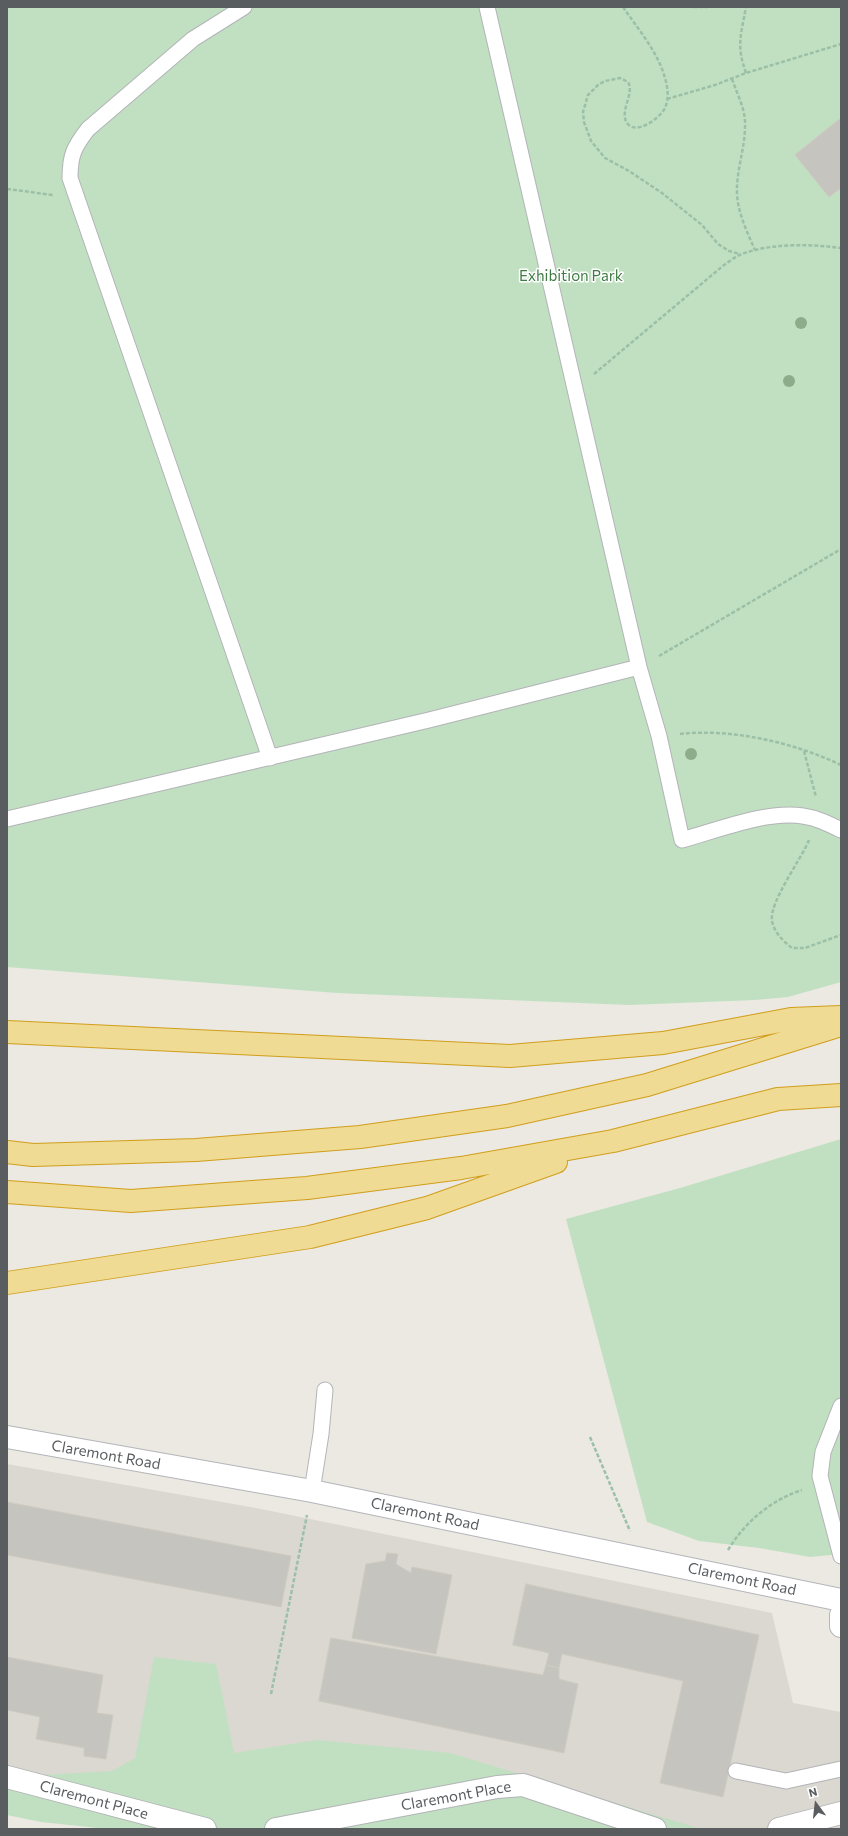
<!DOCTYPE html>
<style>
body{margin:0}
#map{position:relative;width:848px;height:1836px;overflow:hidden;background:#ebe9e1;font-family:Commissioner,sans-serif}
canvas{display:block}
.frame{position:absolute;inset:0;border:8px solid #5a5d60;pointer-events:none}
.north{position:absolute;left:796px;top:1784px;width:40px;height:40px;-webkit-text-stroke:3px #fff;paint-order:stroke;rotate:345deg;font-size:11px;font-weight:700;line-height:16px;text-align:center;color:#5a5d60}
.north::after{content:'';display:block;margin:auto;width:14px;height:18px;background:#5a5d60;clip-path:polygon(50% 0,100% 100%,50% 72%,0 100%)}
</style>
<div id="map">
<canvas width="848" height="1836"></canvas>
<div class="frame"></div>
<div class="north">N</div>
</div>
<script>
const ctx = document.querySelector('canvas').getContext('2d');
ctx.lineJoin = 'round';
function paint(path, color) {
  ctx.fillStyle = color;
  ctx.fill(path, 'evenodd');
}
function strokePath(path, color, width, dash) {
  ctx.strokeStyle = color;
  ctx.lineWidth = width;
  ctx.lineCap = dash ? 'butt' : 'round';
  ctx.setLineDash(dash || []);
  ctx.stroke(path);
}
function drawText(font, color, halo, rows, align = 'center') {
  ctx.font = font + ' Commissioner,sans-serif';
  ctx.lineWidth = 3;
  ctx.setLineDash([]);
  ctx.textBaseline = 'middle';
  ctx.strokeStyle = halo;
  ctx.fillStyle = color;
  for (const [text, x, y, turn = 0] of rows) {
    ctx.save();
    ctx.translate(x, y);
    ctx.rotate((+turn || 0) * Math.PI / 180);
    ctx.textAlign = isNaN(turn) ? turn : align;
    if (halo) ctx.strokeText(text, 0, 0);
    ctx.fillText(text, 0, 0);
    ctx.restore();
  }
}
const education = new Path2D(`
 M7 1464 256 1508 772 1613 793 1703 841 1712V1829H598L7 1794Z`);
const green = new Path2D(`
 M7 7H841V982L788 997 755 1000 629 1005 337 993 7 967Z
 M841 1139V1554L810 1557 759 1548 699 1541 647 1522 566 1219 680 1188Z
 M154 1657 216 1664 234 1753 317 1740 450 1753 701 1829H107L41 1822 7 1815V1777L112 1771 135 1758Z`);
const building = new Path2D(`
 M841 118V188L829 197 795 155Z
 M7 1502 291 1556 281 1607 7 1555Z
 M387 1553 398 1554 396 1564 411 1573 412 1567 452 1575 436 1654 352 1638 366 1564 385 1561Z
 M526 1584 759 1635 723 1797 660 1783 683 1681 562 1654 559 1668 546 1665 549 1653 513 1645Z
 M331 1638 543 1675 546 1665 559 1668V1679L578 1684 564 1753 319 1701Z
 M7 1657 103 1675 97 1713 113 1715 106 1759 84 1756V1748L36 1739 40 1717 7 1710Z`);
const path = new Path2D(`
 M623 7C638 29 658 52 665 78 668 88 669 99 665 108 660 118 636 136 627 123 619 111 635 93 628 82L620 78 605 81 598 85 588 95 583 112 584 122 591 141 605 158 629 171 662 193 702 225 718 244 729 251 740 254
 M693 7H708
 M746 73C736 45 741 35 746 7
 M732 79C737 94 746 110 745 126 745 149 736 171 737 194 738 213 747 232 755 250
 M667 99 715 85 746 73 841 44
 M7 189 53 195
 M594 374 724 265C730 261 736 256 742 254 771 243 811 244 841 248
 M659 656 841 549
 M680 734C732 728 795 743 841 765
 M804 751 816 797
 M809 840C801 860 769 902 772 921 774 932 783 941 792 948H805L841 935
 M590 1437 630 1531
 M728 1550C745 1522 771 1500 802 1490
 M271 1694 307 1515`);
const lane = new Path2D(`
 M244 7 193 39 88 129C74 147 70 155 70 178L270 758
 M487 7 639 667 659 736 682 840C718 830 768 810 803 816 817 818 829 824 841 830
 M7 819 429 720 639 667
 M841 1406 823 1452 820 1476 841 1556
 M312 1491 321 1434 325 1390
 M736 1771 786 1781 841 1769`);
const street = new Path2D(`
 M7 1777 205 1829
 M276 1829 497 1787 523 1785 655 1829
 M779 1829 841 1813`);
const secondary = new Path2D(`
 M7 1437 312 1491 841 1600
 M841 1615V1626`);
const highway = new Path2D(`
 M7 1032 510 1056 663 1043 791 1019 841 1017
 M7 1152 33 1155 196 1150 360 1137 507 1116 647 1085 841 1025
 M7 1192 131 1201 307 1188 461 1168 613 1141 778 1099 841 1095
 M7 1283 310 1237 427 1208 556 1162`);
const trees = [
 [801,323],
 [789,381],
 [691,754]
];
const parkNames = [
 ["Exhibition Park",571,276]
];
const streetNames = [
 ["Claremont Road",106,1455,10],
 ["Claremont Road",425,1514,12],
 ["Claremont Road",742,1579,12],
 ["Claremont Place",456,1796,-10],
 ["Claremont Place",94,1800,15]
];
paint(education, '#dad8d0');
paint(green, '#c1e0c2');
paint(building, '#c6c4be');
strokePath(building, '#cfcbc1', 1);
strokePath(lane, '#b2b4b7', 17);
strokePath(street, '#b2b4b7', 24);
strokePath(secondary, '#b3b6ba', 24);
strokePath(highway, '#d19e1c', 24);
strokePath(path, '#9bc0a7', 2.5, [4, 2]);
strokePath(lane, '#fff', 15);
strokePath(street, '#fff', 22);
strokePath(secondary, '#fff', 22);
strokePath(highway, '#efdb94', 22);
ctx.fillStyle = '#8cac8a';
for (const [x, y] of trees) {
  ctx.beginPath();
  ctx.arc(x, y, 6, 0, 2 * Math.PI);
  ctx.fill();
}
drawText('15px', '#3e7b43', '#fff', parkNames);
drawText('15px', '#5a5d60', '#fff', streetNames);
</script>
